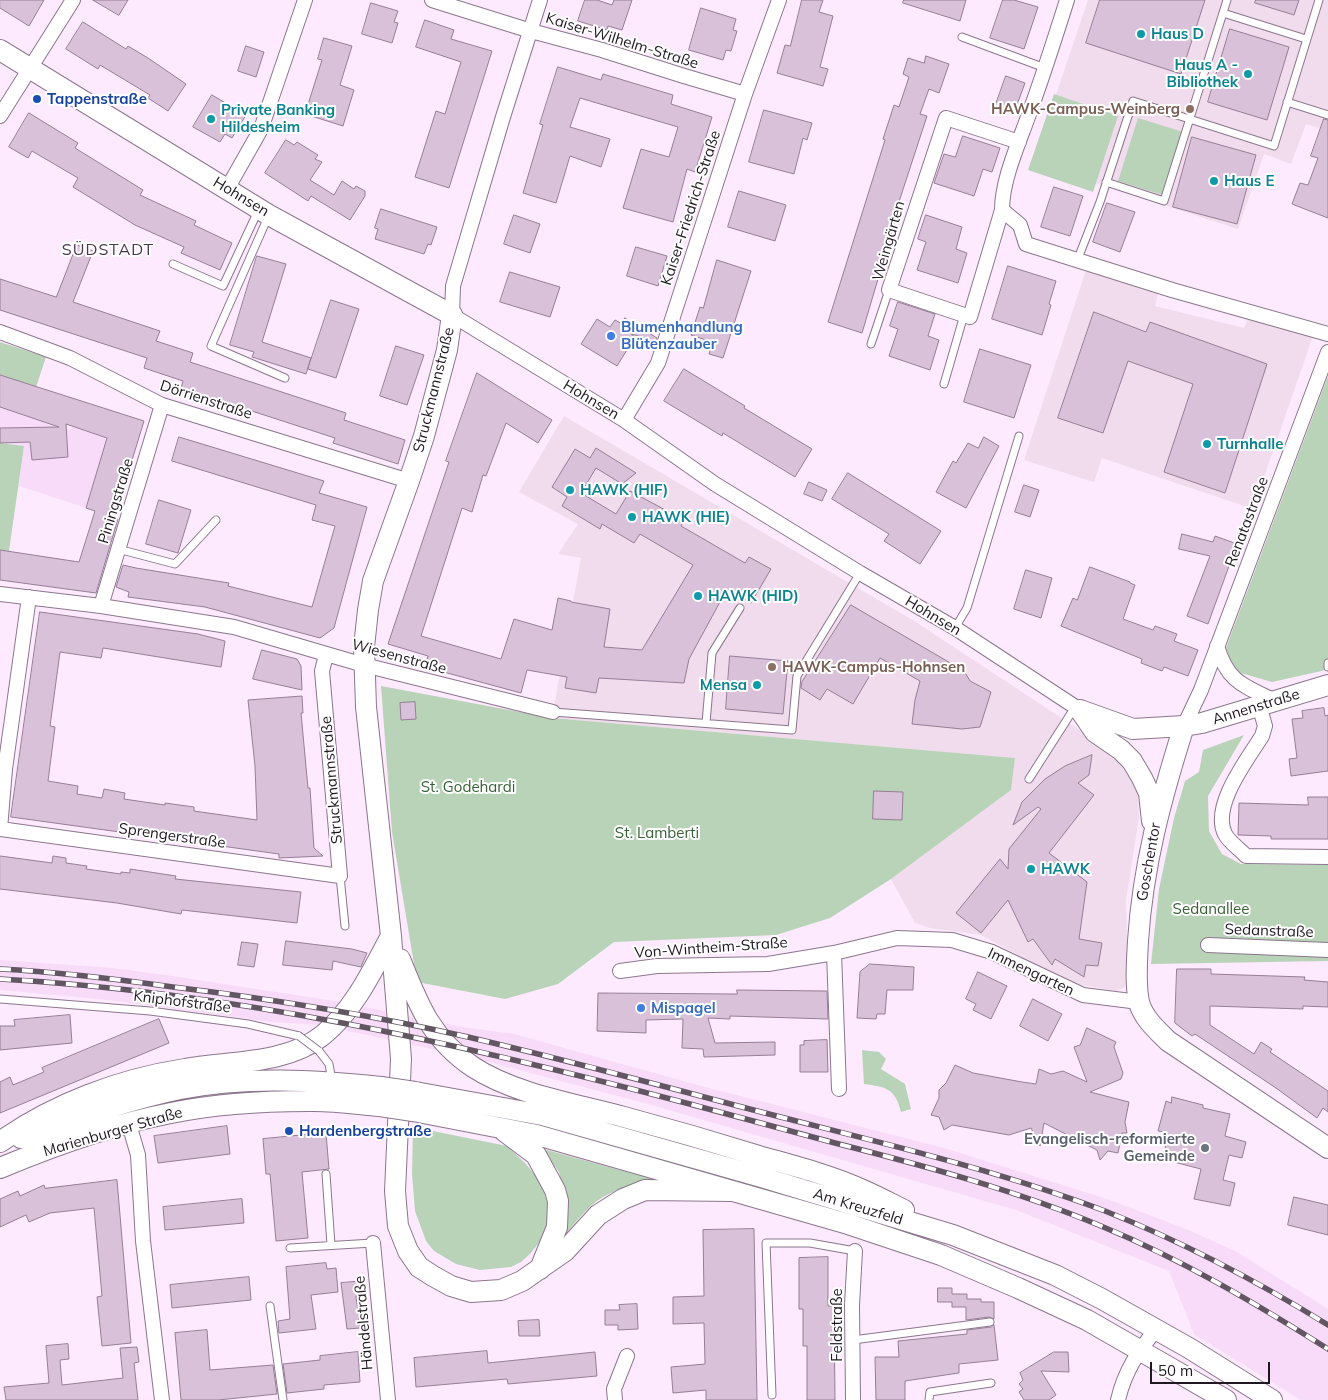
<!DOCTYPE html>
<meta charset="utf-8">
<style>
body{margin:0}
#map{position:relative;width:1328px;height:1400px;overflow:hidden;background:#fdeafe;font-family:Mulish,sans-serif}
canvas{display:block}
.scale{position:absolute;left:1150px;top:1362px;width:120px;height:22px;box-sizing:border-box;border:2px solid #201821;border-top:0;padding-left:6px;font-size:15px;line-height:18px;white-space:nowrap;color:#201821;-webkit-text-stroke:4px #fefefe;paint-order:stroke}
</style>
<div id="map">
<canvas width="1328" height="1400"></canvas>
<div class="scale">50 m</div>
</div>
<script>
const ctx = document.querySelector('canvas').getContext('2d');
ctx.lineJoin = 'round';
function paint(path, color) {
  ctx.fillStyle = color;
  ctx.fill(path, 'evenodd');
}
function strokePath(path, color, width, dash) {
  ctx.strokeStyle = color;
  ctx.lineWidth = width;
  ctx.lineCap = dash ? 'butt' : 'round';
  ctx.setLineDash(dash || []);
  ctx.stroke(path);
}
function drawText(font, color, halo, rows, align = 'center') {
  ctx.font = font + ' Mulish,sans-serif';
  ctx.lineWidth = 4;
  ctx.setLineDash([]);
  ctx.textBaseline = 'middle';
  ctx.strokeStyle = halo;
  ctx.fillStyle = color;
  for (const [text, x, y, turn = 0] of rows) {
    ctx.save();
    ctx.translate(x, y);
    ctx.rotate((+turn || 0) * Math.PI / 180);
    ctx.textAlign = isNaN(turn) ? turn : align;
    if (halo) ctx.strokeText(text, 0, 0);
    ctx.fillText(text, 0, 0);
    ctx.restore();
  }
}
const built = new Path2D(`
 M0 407 70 430 72 427 107 438 86 508 19 486 24 446 0 443Z
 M0 960 113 968 172 976 341 1002 462 1027 514 1034 701 1086 944 1148 1107 1199 1186 1229 1235 1251 1328 1309V1400H1301L1194 1334 1169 1271 1016 1210 648 1104 474 1058 320 1025 272 1022 109 1000 0 990Z`);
const education = new Path2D(`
 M1088 0H1328V131L1306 124 1291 164 1264 154 1238 229 1033 163Z
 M1086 270 1158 293 1155 306 1244 328 1250 314 1313 336 1253 509 1102 458 1094 482 1024 460Z
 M564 416 916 622 1110 750 1133 777 1138 794 1139 817 1126 900 1128 982 1125 987 1116 991 1078 984 1034 964 981 935 930 928 915 923 891 879 1011 790 1015 758 552 718 581 558 558 554 578 524 519 492Z`);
const green = new Path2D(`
 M1054 94 1118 116 1093 192 1028 170Z
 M1138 118 1183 132 1163 195 1118 181Z
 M0 342 46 357 36 387 0 375Z
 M1328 376V668L1326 670 1272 682 1234 671 1226 648Z
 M0 443 24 446 9 551 0 550Z
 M381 686 552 718 1015 758 1011 790 891 879 830 918 776 935 614 942 558 984 505 999 417 982 392 832Z
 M1244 735 1208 796 1209 831 1222 854 1241 864 1328 865V961L1151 964 1159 889 1174 818 1185 781 1199 772 1203 750Z
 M862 1050 879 1052 886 1059 881 1069 905 1084 911 1109 901 1112C895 1088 886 1087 864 1084Z
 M413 1127 507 1146 525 1163 542 1183 549 1210 545 1235 530 1254 521 1262 511 1267 480 1270 456 1264 434 1251 426 1241 415 1211 412 1174Z
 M543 1149 652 1179C634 1185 614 1189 597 1201 582 1212 570 1230 557 1244L562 1184 559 1172Z`);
const building = new Path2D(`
 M0 0H44L29 26 0 8Z
 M93 0H128L119 15Z
 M585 0H597L612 5 614 0H632L622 30 608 26 607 30 578 21Z
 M802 0H823L819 12 833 16 820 67 828 69 823 86 777 73 785 45 790 46Z
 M904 0H966L960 21 903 3Z
 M1003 0H1014L1038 7 1024 49 990 38Z
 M1100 0H1205L1181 74 1086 43Z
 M1256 0H1299L1294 15 1255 3Z
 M371 3 398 11 394 22 398 23 392 43 362 34Z
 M701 8 736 19 733 30 737 31 731 51 726 50 723 60 689 50Z
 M425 20 454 30 451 39 492 51 449 188 415 177 436 111 445 114 461 62 416 47Z
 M83 22 126 49 128 46 148 58 186 84 168 111 148 98 150 95 100 65 98 69 66 49Z
 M1230 29 1289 47 1267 120 1208 102Z
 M324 38 352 46 340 85 354 90 343 126 305 114 322 60 318 59Z
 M246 46 264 52 256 77 238 71Z
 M926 56 949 64 939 93 929 89 920 114 927 116 895 214 897 215 862 333 828 322 885 140 883 139 894 105 899 107 909 77 903 74 908 58 924 63Z
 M558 67 601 80 603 74 673 95 671 104 712 117 695 172 687 169 673 222 623 208 641 149 669 157 678 127 580 98 570 127 610 139 601 167 570 156 556 203 523 193 543 125 540 124Z
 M1006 76 1025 83 1014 113 995 107Z
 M212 95 246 115 232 138 225 134 220 142 193 127Z
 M764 110 812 123 807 140 803 138 794 174 749 162Z
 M29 113 78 143 75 148 143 190 140 195 196 221 194 225 232 243 220 270 181 253 184 247 135 225 73 187 78 178 32 151 28 158 9 147Z
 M1324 119 1328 120V218L1292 204 1300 183 1308 185 1318 158 1311 156Z
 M963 136 1000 148 992 172 983 169 974 196 934 183 944 154 955 157Z
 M1192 137 1256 155 1237 224 1173 207Z
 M286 140 294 145 297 142 318 155 315 159 322 162 310 180 334 195 342 181 354 189 356 186 365 191V196L350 220 311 196 308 201 265 173Z
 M1054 187 1083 196 1070 236 1041 227Z
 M739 191 786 205 775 241 728 227Z
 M1107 203 1135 212 1120 252 1093 242Z
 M381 209 437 227 431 245 428 244 424 254 375 239 378 229 375 228Z
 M514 215 540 224 530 253 504 244Z
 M926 215 962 227 956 249 967 253 958 283 917 270 926 242 918 239Z
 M77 245 93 251 73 302 160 331 156 341 193 353 190 362 346 413 344 420 405 440 398 464 333 443 335 438 181 388 183 381 144 368 147 358 0 310V279L56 297Z
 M636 247 667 256 658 286 627 276Z
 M257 256 286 264 262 342 311 358 306 374 252 357 254 352 230 345Z
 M717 260 751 271 723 358 709 354 712 342 691 335 700 307 703 308Z
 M1008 266 1056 281 1049 304 1051 305 1042 335 992 319Z
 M510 272 560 287 550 317 500 302Z
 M331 300 359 309 336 378 308 369Z
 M898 302 935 314 928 336 939 340 930 370 889 356 898 329 890 326Z
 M1094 312 1146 332 1150 322 1267 364 1225 493 1164 472 1193 384 1128 361 1103 433 1058 418Z
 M625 318 657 338 656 341 631 334 635 337 617 366 581 344 597 319 610 327 615 320 622 324Z
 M396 346 424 355 407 405 380 396Z
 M980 349 1031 365 1014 418 964 402Z
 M684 369 745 406 744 408 812 449 795 477 723 433 722 436 664 401Z
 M477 373 552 420 538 443 506 423 486 476 483 475 472 512 462 508 421 636 501 659 514 619 552 630 558 598 571 601V602L610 609 604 647 642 650 693 565 640 534 634 543 602 524 600 529 562 506 567 497 552 487 575 449 590 458 596 448 636 473 622 484 596 468 581 493 616 514 630 491 684 520 681 526 745 563 749 557 771 569 751 603 727 589 689 659 684 683 599 678 596 693 565 688 567 677 527 670 521 693 425 667 428 656 388 644 449 462 446 461Z
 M0 375 144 421 114 519H118L96 593 0 580V550L79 562 95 511 86 508 107 438 66 424 68 457 32 460 30 442 0 443V428L59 427 0 407Z
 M179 437 324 481 319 493 367 507 334 628 320 638 205 607 128 597 129 592 116 587 123 565 136 568 229 583 228 586 312 607 335 526 312 520 316 505 172 461Z
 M984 437 999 446 966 508 936 492 953 461 956 463 968 443 978 448Z
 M848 473 941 531 920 564 884 541 889 534 832 499Z
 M809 482 827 490 822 501 804 494Z
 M1024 485 1039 490 1030 517 1015 512Z
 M159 500 191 510 178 553 146 544Z
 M1182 534 1213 542 1215 536 1237 544 1208 624 1187 616 1210 556 1179 549Z
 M1090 567 1130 582V583L1135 585 1123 619 1153 630 1155 626 1177 634 1174 641 1198 650 1188 676 1164 667 1162 671 1141 663 1142 659 1061 626 1073 598 1077 600Z
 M1026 570 1052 578 1041 618 1014 609Z
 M851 605 964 671 970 681 991 692 980 727 962 729 912 724 915 700 920 681 880 658 853 704 827 689 820 700 801 688 802 682Z
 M40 612 198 634 225 641 221 667 103 648 101 658 60 652 50 726 55 727 48 781 78 786 77 794 102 798 104 789 125 793 124 799 165 805V803L194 807V811L257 820 255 766 248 700 302 696 303 713H301L308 788H310L314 848 323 856 279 858V854L11 817Z
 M262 650 297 659 301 666 302 690 253 679Z
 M730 656 788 661 783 714 726 709Z
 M415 702 416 719 401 720 400 703Z
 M1324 708 1325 716 1328 715V771L1291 776 1289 759 1297 758 1292 719 1303 718 1302 711Z
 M1092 755 1089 775 1078 783 1094 795 1049 853 1087 882 1079 939 1102 943 1098 966 1086 965 1084 977 1055 959 1052 965 1033 939 1028 942 1008 900 981 933 956 913 1000 859 1008 869 1009 849 1041 809 1038 807 1013 825 1022 802 1045 779 1065 766Z
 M874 791 903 792 902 820 873 819Z
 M1308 797H1328V839H1271V836L1238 835 1239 803 1308 805Z
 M0 856 52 863 53 856 66 858V863L87 866 86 869 121 874V872L130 873V869L176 876 175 879 301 892 297 923 182 910 181 914 117 903 0 889Z
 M286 941 352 949 367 953 361 967 333 961 332 970 283 965Z
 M242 942 258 944 254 967 238 965Z
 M870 964 914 967 913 990H887L885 1014H877L876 1019 857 1018 860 972Z
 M1177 969H1211V974L1305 977 1304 980 1328 982V1007L1303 1006V1009L1210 1006V1025L1254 1054 1261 1042 1272 1049 1270 1052 1328 1091V1112L1323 1108 1317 1118 1276 1088 1195 1034 1192 1036 1175 1023Z
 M978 972 1007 986 991 1019 973 1010 976 1004 966 999Z
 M737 990 827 991 828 1019 730 1016V1019L708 1018 715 1043 775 1042V1055L704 1057 703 1049 682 1048 683 1019 646 1020V1033L597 1031 598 993 737 994Z
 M1033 999 1062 1014 1048 1041 1020 1026Z
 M70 1015 72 1043 0 1050V1026H15L14 1020Z
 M159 1019 169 1043 0 1113V1082L10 1077 13 1085 44 1072 42 1068Z
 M1087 1028 1116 1042 1114 1047 1123 1073 1121 1079 1090 1092 1129 1102 1125 1122 1127 1133H1122L1118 1153 1108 1151 1100 1160 1097 1150 1044 1123 1040 1146 1031 1128 1009 1135 952 1125 944 1130 939 1117 931 1115 939 1098V1090L946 1083 955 1065 973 1073 1022 1082 1036 1084 1039 1069 1051 1074 1063 1071 1087 1082 1074 1047 1080 1045Z
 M827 1040 828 1072H800V1045H804V1041Z
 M1172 1097 1203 1105V1108L1230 1114 1225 1136 1246 1142 1242 1158 1229 1155 1223 1180 1235 1183 1230 1206 1194 1199 1201 1169 1162 1159 1167 1141 1163 1140 1165 1132 1158 1131 1166 1101 1171 1103Z
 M227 1126 230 1154 158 1163 154 1136Z
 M326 1133 329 1169 302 1172 308 1238 276 1241 270 1174H266L263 1139Z
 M117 1180 131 1343 102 1346 97 1297 102 1296 94 1208 50 1213 29 1222 26 1215 0 1227V1199L18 1191 20 1196 44 1185 45 1188Z
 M1294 1197 1328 1205V1235L1288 1225Z
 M242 1199 244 1223 165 1230 163 1207Z
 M754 1229 757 1400H706V1390L673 1393 671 1367 705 1364 704 1323 673 1324V1297L704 1296 703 1230Z
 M828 1257V1306H834L835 1400H807V1346H803V1309H799V1258Z
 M326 1263 327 1269 336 1268 338 1292 311 1295 316 1329 279 1333 278 1321 290 1319 286 1267Z
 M249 1277 251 1300 172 1308 170 1285Z
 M365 1281 366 1295 356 1296 360 1328 347 1329 341 1283Z
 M938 1288H952V1294H967V1299H981V1302H994V1319L989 1317 966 1320V1307H952V1302H938Z
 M637 1304 638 1329 618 1330V1325H605V1310H620L619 1305Z
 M539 1320 540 1336H519L518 1321Z
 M994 1325 998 1360 959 1364V1373L905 1381V1400H876L875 1357H899L898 1341 967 1334V1330L991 1327Z
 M207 1330 210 1370 273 1365 277 1394 218 1400H181L175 1333Z
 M68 1344 69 1359 60 1360 62 1385 123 1378 120 1348 137 1347 139 1362 134 1363 138 1400H6L4 1387 49 1383 46 1346Z
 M487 1351 488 1363 595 1352 597 1376 508 1384 507 1379 416 1387 414 1358Z
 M358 1352 360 1382 324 1385V1389L287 1393 283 1364 320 1360V1356Z
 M1054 1352H1068L1069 1372 1041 1371 1056 1395 1049 1400H1024L1019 1392 1023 1389 1019 1384 1023 1380 1020 1373Z`);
const lane = new Path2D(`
 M1223 13 1306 39
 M962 37 1045 68
 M1287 102 1328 115
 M1106 182 1164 201 1227 0
 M268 217 211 346 285 378
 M1077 261 1100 202 1133 101 1274 146 1319 0
 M173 264 223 286 258 211
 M871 344 889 290
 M944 384 964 315
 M118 549 175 564 216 520
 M955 628 967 608 1019 436
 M1328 663V667
 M553 712 792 730 797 676 860 573
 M706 723 712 653 740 608
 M1029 779 1075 707
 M340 876 345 926
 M0 999 150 1011 248 1024 299 1036
 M319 1051 329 1064 332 1081
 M326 1174 331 1245
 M290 1248 373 1243
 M270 1306 283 1400
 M853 1340 990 1322
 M772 1395 766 1243H810L855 1251
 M929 1400 930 1392 991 1383`);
const street = new Path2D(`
 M432 0 531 31 602 50 684 76 745 94
 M540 0 503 117 453 286 452 315 624 420 715 484 860 573 955 628 1080 710
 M1067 0C1055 38 1043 76 1029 114 1019 143 1002 179 1002 210L1020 225 1026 244 1172 290 1328 334
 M0 116 73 0
 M227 189 261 129 305 0
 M1002 210 970 317 889 290 946 118 1019 142
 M0 332 70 358 162 405 409 481
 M624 420 658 363 745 94 779 0
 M0 594 101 606 234 627 364 665 553 712
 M101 606 162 405
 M1217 646C1227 681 1242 685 1273 700
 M1259 705 1265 726 1262 736C1247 760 1211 806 1225 834 1229 842 1240 849 1246 856L1328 857
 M1184 726 1201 690 1328 352
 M0 829 340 876 322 671 326 655
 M0 829 5 769 29 597
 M1208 945 1328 950
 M834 953 839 1089
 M620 971 657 966 768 964 834 953 897 938 952 940 992 952 1083 995 1139 1002
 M129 1124 138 1155 143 1241 162 1400
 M373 1243 388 1400
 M615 1400 614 1389 627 1356
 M853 1400 852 1305 855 1251
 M1118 1400C1125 1370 1138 1352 1157 1328`);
const secondary = new Path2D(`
 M0 50 269 215 452 315 447 350 424 436 409 481 373 581 368 610 364 647 366 707 391 936 401 1059 395 1191 398 1226 408 1251 419 1267 433 1276 451 1286 471 1292 501 1290 522 1281 565 1251 598 1215 623 1199 645 1190 733 1191
 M1080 710 1133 729 1184 726 1202 723 1328 685
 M1080 710 1095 732 1121 750 1132 761 1142 778 1149 793 1152 821
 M1184 726C1161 799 1143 865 1138 941 1137 961 1135 983 1139 1002 1143 1018 1157 1030 1168 1041L1328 1148
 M400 959C418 1004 431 1039 473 1067 514 1094 576 1104 624 1117 669 1129 714 1142 759 1156 794 1166 830 1175 863 1190 877 1196 890 1203 904 1210
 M415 1092 542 1115 761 1177 953 1235 1055 1275 1102 1299 1189 1348 1272 1400
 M413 1111 537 1135 848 1224 941 1255 1018 1288 1087 1320 1226 1400
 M504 1131 536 1155 555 1190 558 1201 557 1227 540 1269
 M21 1138C73 1120 126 1100 180 1089 246 1076 314 1080 381 1087
 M0 1142C53 1104 120 1079 185 1069 229 1061 286 1065 323 1035 354 1010 372 971 391 936
 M0 1168C53 1146 114 1124 171 1113 215 1104 263 1101 308 1101 332 1100 356 1104 380 1106`);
const rail = new Path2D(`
 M0 969C58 972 116 979 173 987 272 999 371 1015 468 1037 558 1058 648 1082 738 1106 860 1138 986 1166 1105 1211 1183 1242 1257 1281 1328 1325
 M0 979C234 992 461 1044 686 1103 736 1116 785 1130 835 1143 925 1166 1015 1190 1101 1226 1181 1259 1255 1303 1328 1349`);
const laneBridge = new Path2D(`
 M299 1036 319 1051`);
const secondaryBridge = new Path2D(`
 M381 1087 415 1092
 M380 1106 413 1111`);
const markers = [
 [1141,34,5,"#0f9aa8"],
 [1248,74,5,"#0f9aa8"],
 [37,99,5,"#1a4fb4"],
 [1190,109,5,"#8d6e63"],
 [211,119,5,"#0f9aa8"],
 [1214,181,5,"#0f9aa8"],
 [611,336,5,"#3f7fe0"],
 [1207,444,5,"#0f9aa8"],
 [570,490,5,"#0f9aa8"],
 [632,517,5,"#0f9aa8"],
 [698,596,5,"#0f9aa8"],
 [772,667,5,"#8d6e63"],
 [757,685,5,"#0f9aa8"],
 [1031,869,5,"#0f9aa8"],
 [641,1008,5,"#3f7fe0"],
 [289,1131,5,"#1a4fb4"],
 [1205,1148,5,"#6b7280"]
];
const cultureNames = [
 ["Haus D",1151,34],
 ["Haus A -",1238,65,"right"],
 ["Bibliothek",1238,82,"right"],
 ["Private Banking",221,110],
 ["Hildesheim",221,127],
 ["Haus E",1224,181],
 ["Turnhalle",1217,444],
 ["HAWK (HIF)",580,490],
 ["HAWK (HIE)",642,517],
 ["HAWK (HID)",708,596],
 ["Mensa",747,685,"right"],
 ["HAWK",1041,869]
];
const streetNames = [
 ["Kaiser-Wilhelm-Straße",622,41,17],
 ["Hohnsen",241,197,31],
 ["Kaiser-Friedrich-Straße",691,208,-72],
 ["Weingärten",889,241,-74],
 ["Struckmannstraße",434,390,-76],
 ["Dörrienstraße",206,400,18],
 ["Hohnsen",591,400,31],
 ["Piningstraße",116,501,-73],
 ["Renatastraße",1247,522,-69],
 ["Hohnsen",933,616,31],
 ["Wiesenstraße",399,657,15],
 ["Annenstraße",1256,707,-17],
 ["Struckmannstraße",332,780,-95],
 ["Sprengerstraße",172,836,8],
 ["Goschentor",1149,862,-80],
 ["Sedanstraße",1269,931,2],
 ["Von-Wintheim-Straße",711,948,-4],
 ["Immengarten",1031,972,25],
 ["Kniphofstraße",182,1002,7],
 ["Marienburger Straße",113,1132,-16],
 ["Am Kreuzfeld",858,1207,17],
 ["Händelstraße",364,1323,-95],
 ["Feldstraße",837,1325,-90]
];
const transitNames = [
 ["Tappenstraße",47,99],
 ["Hardenbergstraße",299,1131]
];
const educationNames = [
 ["HAWK-Campus-Weinberg",1180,109],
 ["HAWK-Campus-Hohnsen",782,667,"left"]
];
const shopNames = [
 ["Blumenhandlung",621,327],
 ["Blütenzauber",621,344],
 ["Mispagel",651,1008]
];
const parkNames = [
 ["St. Godehardi",468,787],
 ["St. Lamberti",657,833],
 ["Sedanallee",1211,909]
];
const worshipNames = [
 ["Evangelisch-reformierte",1195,1139],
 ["Gemeinde",1195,1156]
];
const neighbourhoodNames = [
 ["SÜDSTADT",108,250]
];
paint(built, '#f8daf9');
paint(education, '#f0dcec');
paint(green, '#b8d3b7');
paint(building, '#d9c1d9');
strokePath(building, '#967f96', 1);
strokePath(lane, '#8c768d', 9);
strokePath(street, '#8c768d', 16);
strokePath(secondary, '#8c768d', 22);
strokePath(lane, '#fff', 7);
strokePath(street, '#fff', 14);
strokePath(secondary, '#fff', 20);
strokePath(rail, '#615662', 5.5);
strokePath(rail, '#fefefe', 4, [11]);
strokePath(laneBridge, '#8c768d', 9, []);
strokePath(secondaryBridge, '#8c768d', 22, []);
strokePath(laneBridge, '#fff', 7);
strokePath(secondaryBridge, '#fff', 20);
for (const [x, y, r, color] of markers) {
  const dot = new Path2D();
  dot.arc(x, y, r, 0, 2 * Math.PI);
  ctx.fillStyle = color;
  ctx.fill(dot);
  strokePath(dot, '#fefefe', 2);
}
drawText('bold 15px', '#0d838f', '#fefefe', cultureNames, 'left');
drawText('15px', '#201821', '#fefefe', streetNames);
drawText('bold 15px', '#164399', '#fefefe', transitNames, 'left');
drawText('bold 15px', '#785e54', '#fefefe', educationNames, 'right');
drawText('bold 15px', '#366cbe', '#fefefe', shopNames, 'left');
drawText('15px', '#386138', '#fefefe', parkNames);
drawText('bold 15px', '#5b616d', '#fefefe', worshipNames, 'right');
ctx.letterSpacing = '1px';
drawText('16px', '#4c384c', '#fefefe', neighbourhoodNames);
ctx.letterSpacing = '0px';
</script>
